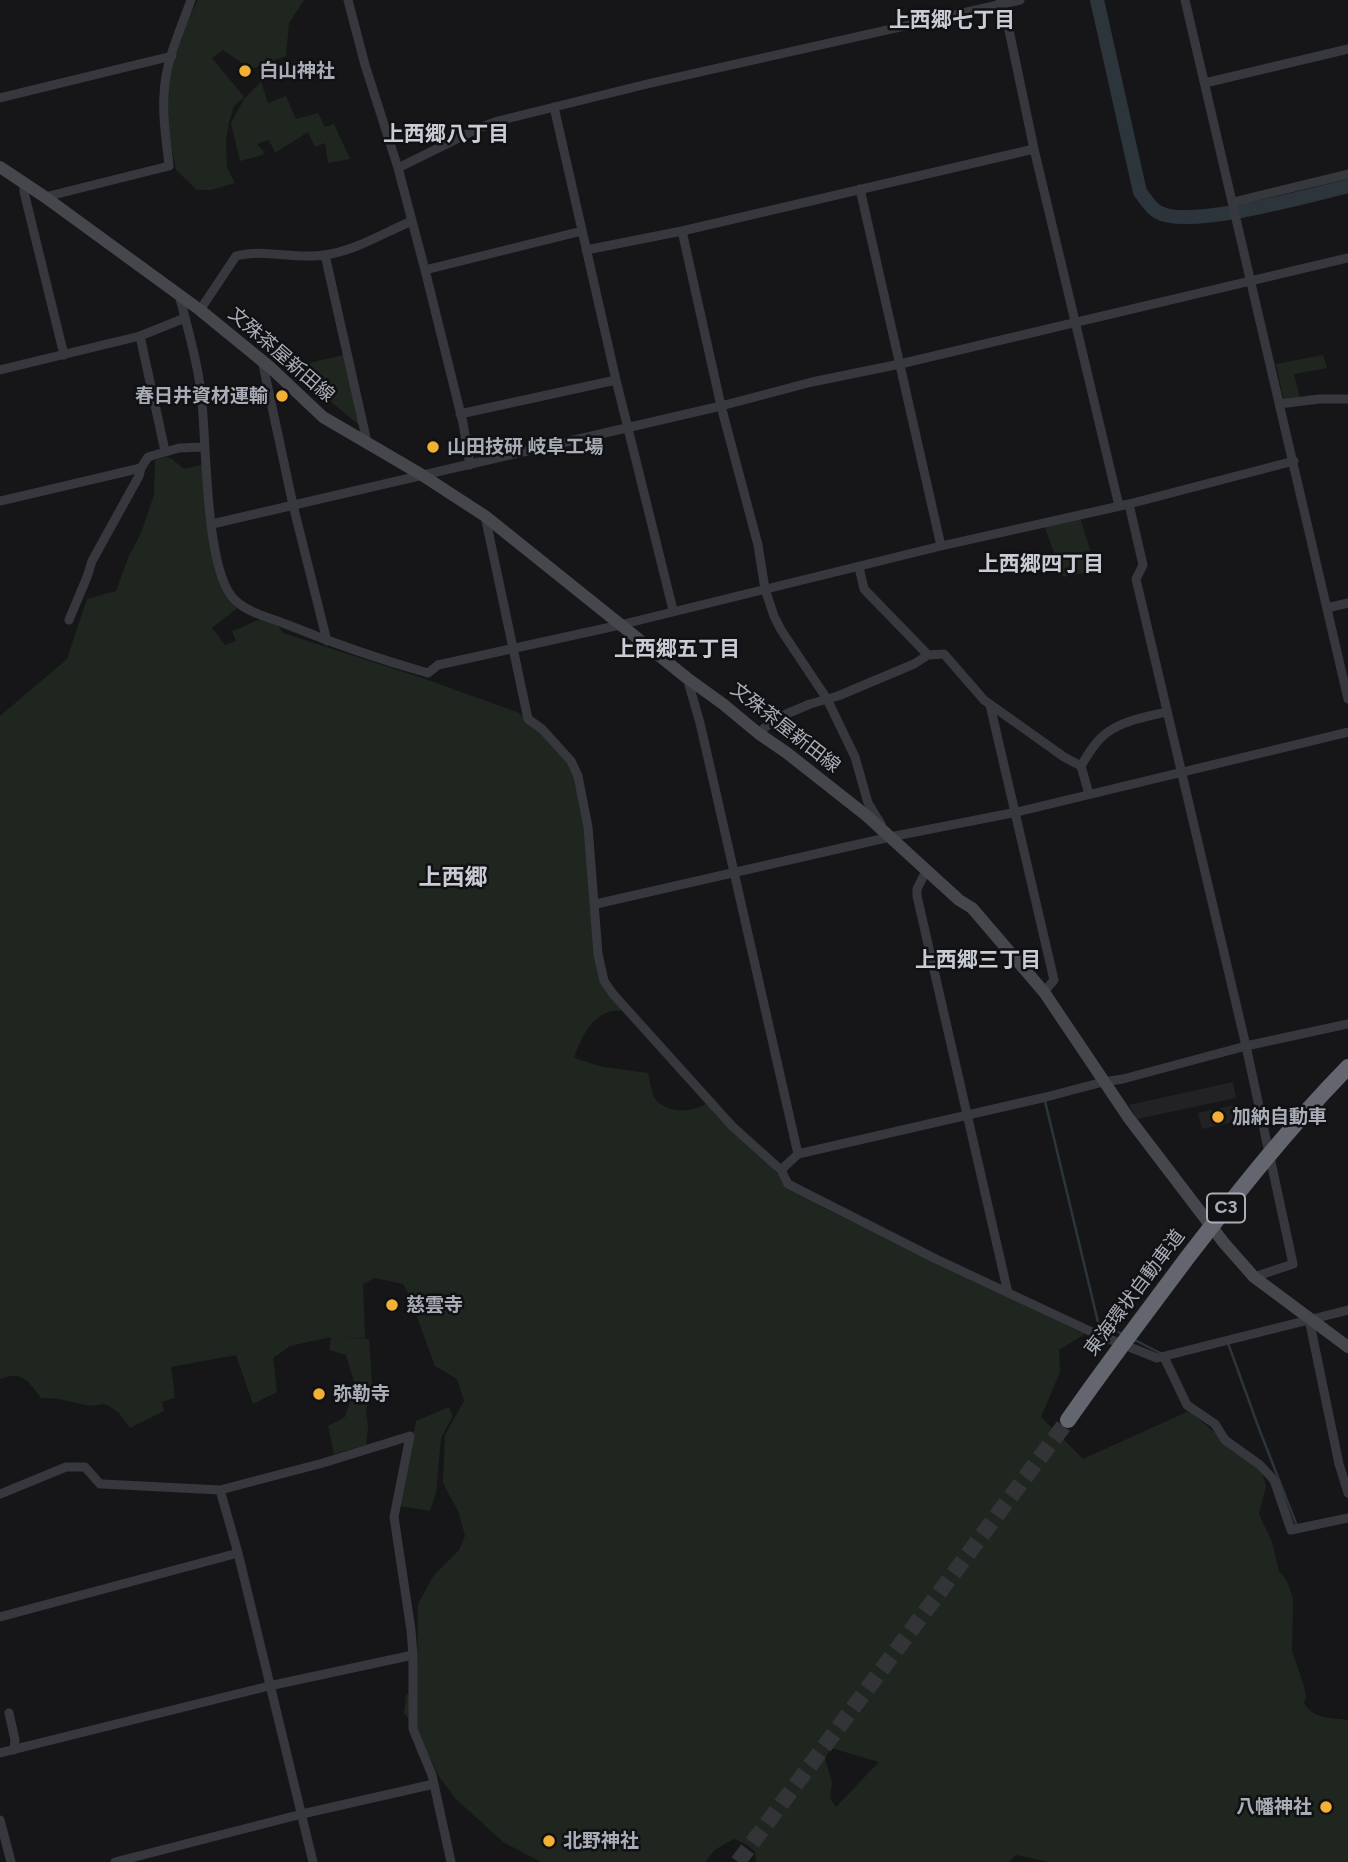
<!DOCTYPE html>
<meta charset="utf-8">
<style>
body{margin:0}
canvas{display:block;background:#161618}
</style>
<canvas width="1348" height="1862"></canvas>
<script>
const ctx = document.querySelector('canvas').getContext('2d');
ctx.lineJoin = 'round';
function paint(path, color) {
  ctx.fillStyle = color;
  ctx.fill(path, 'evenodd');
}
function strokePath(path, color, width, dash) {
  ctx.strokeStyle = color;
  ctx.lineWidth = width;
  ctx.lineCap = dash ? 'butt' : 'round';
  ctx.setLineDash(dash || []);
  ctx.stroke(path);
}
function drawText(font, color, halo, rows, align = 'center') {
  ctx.font = font + ' Figtree,"Noto Sans JP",sans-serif';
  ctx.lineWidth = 5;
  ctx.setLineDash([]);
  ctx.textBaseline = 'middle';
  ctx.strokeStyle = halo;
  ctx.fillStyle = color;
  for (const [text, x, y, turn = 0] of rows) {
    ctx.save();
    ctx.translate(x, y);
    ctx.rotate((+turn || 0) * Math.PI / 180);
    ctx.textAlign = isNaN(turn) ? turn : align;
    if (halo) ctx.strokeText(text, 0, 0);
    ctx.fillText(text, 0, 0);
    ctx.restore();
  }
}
const built = new Path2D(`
 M1233 1082 1236 1098 1137 1119 1129 1105Z
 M1235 1105 1238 1121 1202 1129 1198 1113Z`);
const green = new Path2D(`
 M198 0H304L289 23 286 56 251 69 223 50 212 58 244 97 234 106 229 122 226 141 227 168 235 183 211 190H197L176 170 167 123 166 91 179 38Z
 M261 82 268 103 286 96 296 119 318 113 325 127 334 124 350 159 328 163 325 143 315 147 308 132 275 153 269 140 257 144 264 152 263 155 240 161 231 123 244 99Z
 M344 355 359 425 304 379 295 366Z
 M1323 355 1327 368 1294 374 1300 399 1284 401 1276 364Z
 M167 457 172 459 184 469 202 465 217 572 240 606 212 628 225 645 236 641 232 631C253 626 266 605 283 633L422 678 517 712 552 736 585 789 588 882 599 964 604 977 625 1004 620 1011C595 1008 581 1037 574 1058L603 1067 648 1073C650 1081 651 1093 656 1100 669 1115 701 1113 712 1098L781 1178 824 1208 1085 1334 1059 1350 1060 1372 1041 1417 1083 1459 1189 1411 1262 1472 1266 1486 1259 1514 1272 1542 1279 1571 1287 1581 1293 1598 1292 1651 1304 1686 1306 1697 1304 1703C1313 1719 1332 1718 1348 1720V1862H1049L1016 1855 1009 1862H756L755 1852 746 1844 734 1839C723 1845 711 1850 706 1862H541L503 1842 456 1799 438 1775 415 1725 404 1713 406 1695 417 1686 418 1604 434 1575 459 1550 465 1536 459 1513 443 1483 445 1435 464 1401 457 1379 435 1366 417 1317 418 1310 403 1284 375 1278 363 1284 365 1338 338 1337 369 1339 372 1385 366 1411 368 1427 366 1445 334 1454 328 1426 345 1417 355 1385 346 1355 329 1350 331 1337 290 1346 273 1358 277 1392 253 1404 236 1355 171 1367 175 1398 162 1402 164 1411 130 1428 119 1413 109 1406 103 1404 90 1406 59 1399 41 1398C27 1381 24 1370 0 1379V716L67 659 87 599 116 591 129 556 141 533 154 495 155 460ZM831 1748 879 1762 836 1807 830 1798 832 1782 825 1759Z
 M1080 517 1096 570 1063 577 1044 525Z
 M449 1407 453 1416 441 1438 436 1493 430 1511 400 1506 416 1421Z`);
const stream = new Path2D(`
 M1045 1101 1098 1322 1124 1335
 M1133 1339 1162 1354
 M1228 1343 1258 1426 1297 1526`);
const river = new Path2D(`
 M1097 0 1140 192C1145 198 1151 209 1158 212 1187 230 1312 195 1348 186`);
const motorwayTunnel = new Path2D(`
 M738 1862 1068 1420`);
const minor = new Path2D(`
 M348 0 365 65 398 168 425 270 463 423 470 465
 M1000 0 1009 30 1034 149 1119 506
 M1185 0 1348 699
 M1205 83 1348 49
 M0 98 172 56
 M554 107 616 380 673 610
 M398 168 479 128 498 121 647 84 1020 0
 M24 183V192L64 355
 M860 189 941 546
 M45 197 169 166C167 143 162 119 164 95 165 62 180 31 191 0
 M1233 202 1348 174
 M682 231 721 406 758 545 765 589 774 616 781 630 827 699 855 757 868 803 881 824
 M586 250 682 231 1034 149
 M325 255 367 442
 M425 270 582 231
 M179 295C187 325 198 363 201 393 207 438 204 571 235 600 247 612 267 617 283 623 330 642 378 659 428 673L438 665 620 625 941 546 1129 504 1294 461
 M200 310 236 256C264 248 295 260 324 255 355 251 383 233 412 221
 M140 336 165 451
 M262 360 293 505 327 641
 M0 370 140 336 185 318
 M1279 404 1319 399H1348
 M460 414 616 380
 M0 501 141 468
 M1129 504 1143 565 1136 579 1246 1046 1293 1264 1254 1277
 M485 516 528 719 542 729 571 761 578 776 588 827 598 954 604 981 613 994 732 1126 781 1170 788 1184 936 1259 1094 1333 1157 1358 1348 1310
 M212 524 721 406 812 382 900 364 1348 258
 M859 567 864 589 928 655
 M1327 608 1348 603
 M69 620 87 577 92 561 139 476 141 468 148 457 179 448 204 447
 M687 678 700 723 714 784 798 1154
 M990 705 1054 980 1044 992
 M758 733 777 718 810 704 838 696 914 664 928 655 944 654 984 700 1064 757 1081 766 1089 794
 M1081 766C1088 754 1097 739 1108 732 1125 720 1147 717 1166 712
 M926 871 917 889V896L1008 1293
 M596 904 890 837 1017 812 1348 732
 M781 1170 798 1154 1046 1097 1103 1082 1123 1079 1246 1046 1348 1024
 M1309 1319 1339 1464 1348 1493
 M1164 1357 1187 1405 1215 1424 1225 1440 1260 1465 1274 1480 1291 1530 1348 1518
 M220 1490 238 1553 313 1862
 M0 1494 66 1467H85L100 1484H103L220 1490 323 1463 410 1436 394 1517 411 1630 413 1655V1729L432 1775 451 1862
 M0 1617 238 1553
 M9 1713 15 1740 14 1750
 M0 1753 269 1686 413 1655
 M0 1820 11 1862
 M115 1862 302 1814 434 1784`);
const secondary = new Path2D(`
 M0 167 45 197 200 310 271 368 323 417 422 475 485 516 687 678 723 704 758 733 787 753 867 816 959 900 972 908 1044 992 1128 1117 1224 1243 1254 1277 1348 1347`);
const motorway = new Path2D(`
 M1068 1420C1106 1365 1147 1312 1187 1258 1238 1192 1290 1126 1348 1067`);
const markers = [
 [245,71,7,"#f2b134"],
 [282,396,7,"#f2b134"],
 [433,447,7,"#f2b134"],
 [1218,1117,7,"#f2b134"],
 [392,1305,7,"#f2b134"],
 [319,1394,7,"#f2b134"],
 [1326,1807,7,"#f2b134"],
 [549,1841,7,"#f2b134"]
];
const shields = [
 [1226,1208,38]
];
const shieldNames = [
 ["C3",1226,1208]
];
const poiNames = [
 ["白山神社",259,71],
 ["春日井資材運輸",268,396,"right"],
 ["山田技研 岐阜工場",447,447],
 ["加納自動車",1232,1117],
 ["慈雲寺",406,1305],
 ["弥勒寺",333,1394],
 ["八幡神社",1312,1807,"right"],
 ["北野神社",563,1841]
];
const streetNames = [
 ["文殊茶屋新田線",281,355,41],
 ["文殊茶屋新田線",785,728,38],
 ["東海環状自動車道",1135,1293,-53]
];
const neighbourhoodNames = [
 ["上西郷七丁目",952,21],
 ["上西郷八丁目",446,135],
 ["上西郷四丁目",1041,565],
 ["上西郷五丁目",677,650],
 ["上西郷三丁目",978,961]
];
const quarterNames = [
 ["上西郷",453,878]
];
paint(built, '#222225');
paint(green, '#1e261f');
strokePath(stream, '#2c353c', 2.5);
strokePath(river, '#2c353c', 14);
strokePath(motorwayTunnel, '#333438', 16, [16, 8]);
strokePath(minor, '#37383d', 9);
strokePath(secondary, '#45474d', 12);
strokePath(motorway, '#63666e', 16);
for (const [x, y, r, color] of markers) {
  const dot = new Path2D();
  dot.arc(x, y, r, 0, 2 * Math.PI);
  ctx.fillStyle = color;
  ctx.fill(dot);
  strokePath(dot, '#111113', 2.5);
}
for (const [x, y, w] of shields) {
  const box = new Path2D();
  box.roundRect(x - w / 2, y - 14.5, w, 29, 5);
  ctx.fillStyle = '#111113';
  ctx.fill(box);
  strokePath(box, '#a8adb8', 2);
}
drawText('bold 18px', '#a8adb8', null, shieldNames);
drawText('bold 19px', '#a8adb8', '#111113', poiNames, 'left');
drawText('19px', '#a8adb8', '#111113', streetNames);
drawText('bold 21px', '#c9ccd4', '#111113', neighbourhoodNames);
drawText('bold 23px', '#c9ccd4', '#111113', quarterNames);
</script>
